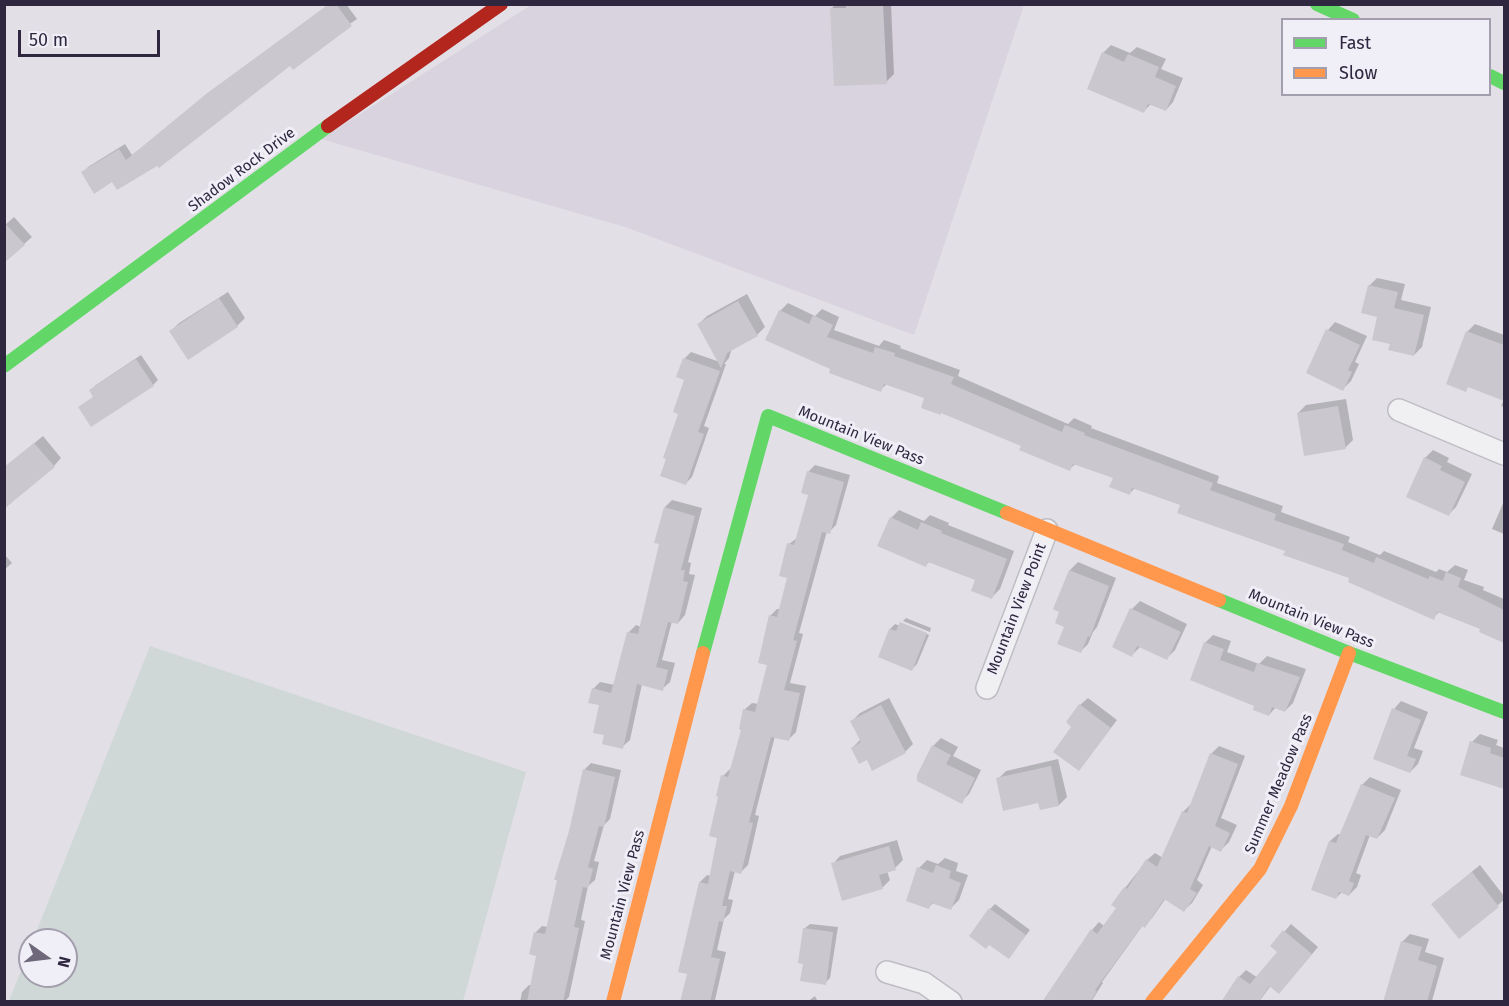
<!DOCTYPE html>
<style>
body{margin:0}
#map{position:relative;width:1509px;height:1006px;overflow:hidden;background:#e2e0e6;font-family:"Fira Sans",sans-serif}
canvas{display:block}
.frame{position:absolute;inset:0;border:6px solid #2f2740;pointer-events:none}
.legend{position:absolute;left:1281px;top:18px;width:210px;height:78px;box-sizing:border-box;background:#f0eef6;border:2px solid #a39ead;margin:0;padding:8px 10px;list-style:none;font-size:18px;color:#2f2740}
.legend li{display:flex;align-items:center;gap:12px;height:30px}
.legend b{width:30px;border:2px solid #a39ead}
.north{position:absolute;left:18px;top:928px;width:60px;height:60px;box-sizing:border-box;background:#f0eef6;border:2px solid #a39ead;border-radius:50%;rotate:104deg;font-size:16px;font-weight:700;line-height:24px;text-align:center;color:#2f2740}
.north::after{content:'';display:block;margin:auto;width:21px;height:27px;background:#6e687a;clip-path:polygon(50% 0,100% 100%,50% 72%,0 100%)}
.scale{position:absolute;left:18px;top:30px;width:142px;height:27px;box-sizing:border-box;border:3px solid #2f2740;border-top:0;padding-left:8px;font-size:18px;line-height:21px;white-space:nowrap;color:#2f2740;-webkit-text-stroke:4px #f0eef6;paint-order:stroke}
</style>
<div id="map">
<canvas width="1509" height="1006"></canvas>
<div class="frame"></div>
<ul class="legend">
<li><b style="height:8px;background:#63d668"></b>Fast</li>
<li><b style="height:8px;background:#ff974d"></b>Slow</li>
</ul>
<div class="north">N</div>
<div class="scale">50 m</div>
</div>
<script>
const ctx = document.querySelector('canvas').getContext('2d');
ctx.lineJoin = 'round';
function paint(path, color) {
  ctx.fillStyle = color;
  ctx.fill(path, 'evenodd');
}
function strokePath(path, color, width, dash) {
  ctx.strokeStyle = color;
  ctx.lineWidth = width;
  ctx.lineCap = dash ? 'butt' : 'round';
  ctx.setLineDash(dash || []);
  ctx.stroke(path);
}
function drawText(font, color, halo, rows, align = 'center') {
  ctx.font = font + ' "Fira Sans",sans-serif';
  ctx.lineWidth = 6;
  ctx.setLineDash([]);
  ctx.textBaseline = 'middle';
  ctx.strokeStyle = halo;
  ctx.fillStyle = color;
  for (const [text, x, y, turn = 0] of rows) {
    ctx.save();
    ctx.translate(x, y);
    ctx.rotate((+turn || 0) * Math.PI / 180);
    ctx.textAlign = isNaN(turn) ? turn : align;
    if (halo) ctx.strokeText(text, 0, 0);
    ctx.fillText(text, 0, 0);
    ctx.restore();
  }
}
const built = new Path2D(`
 M531 5H1024L914 335 625 227 321 139Z`);
const green = new Path2D(`
 M150 646 526 772 463 1001H9L30 948V976H66V940H33Z`);
const shadow = new Path2D(`
 M329 4H346L357 19 291 64 157 164 113 180 83 173 88 167 125 144 132 155Z
 M836 4H891L894 74 886 82 831 9Z
 M1111 45 1130 53 1137 47 1166 59 1161 69 1183 78 1173 102 1166 110 1151 104 1144 111 1103 53Z
 M14 217 32 237 24 244 4 226Z
 M1377 278 1405 284 1401 300 1431 307 1422 347 1414 355 1392 343 1369 286Z
 M228 292 245 318 237 326 171 331 179 323Z
 M747 294 765 327 757 335 732 348 729 358 724 364H726L704 426 709 428 692 477 686 483 680 413 686 380 678 376 685 358 691 352 720 362 699 324 707 316Z
 M788 303 815 316 822 309 839 317 834 330 879 346 884 340 901 346 900 348 960 370 958 376 1068 424 1074 418 1092 426 1091 428 1219 476 1217 483 1283 506 1281 512 1350 537 1348 542 1380 555 1384 551 1436 572 1439 569 1447 572 1455 565 1468 570 1464 580 1484 587 1483 590 1504 599V641L1481 631 1482 628 1440 611 1433 618 1351 578 1181 504 1135 488 1130 493 1114 477 1076 463 1070 469 926 397 887 384 880 390 832 368 780 311Z
 M1335 322 1367 336 1355 362 1359 364 1351 381 1343 389 1328 330Z
 M1475 324 1504 335V407L1501 406 1504 399 1469 386 1465 390 1467 332Z
 M141 355 158 380 153 385 80 407 95 396 91 390 96 385Z
 M1346 399 1353 440 1345 448 1298 413 1306 405Z
 M43 436 61 458 54 466 4 468Z
 M1433 450 1449 458 1447 462 1472 474 1456 507 1448 515 1425 458Z
 M815 465 850 475 836 525 829 532 827 531 799 633 803 634 790 683 806 686 796 732 789 739 775 736 755 815 759 816 748 865 741 872 735 871 728 899 733 900 730 913 724 919 717 950 726 952 715 1000 714 1002H682L689 973 700 882 707 875 711 876 719 837 723 776 730 769H732L743 729 744 710 752 703 759 704 768 664 770 616 777 609H781L789 577V544L797 538 810 494 808 472Z
 M672 500 702 508 688 562 691 563 689 574 695 575 685 615 678 623 672 621 662 660 675 663 670 682 662 689 642 684 630 740 622 747 606 734 601 704 593 689 600 682 615 685 629 632 636 625 641 627 661 543 665 507Z
 M1504 501V534L1492 529Z
 M899 510 924 521 930 515 949 523 948 525 1014 551 1000 589 992 597 977 579 930 561 926 565 891 518Z
 M4 554 12 563 4 570Z
 M1078 562 1116 578 1097 627 1093 632 1088 644 1080 652 1066 626 1070 570Z
 M1140 601 1187 624 1175 650 1167 658 1140 647 1132 655V609Z
 M906 618 931 628 930 632 903 621Z
 M902 623V624L929 635 917 664 912 669 890 629 895 624 900 626Z
 M1213 635 1231 641 1227 652 1259 664 1267 656 1306 669 1293 703 1285 711 1276 707 1269 715 1256 705 1205 643Z
 M889 698 913 744 905 752 873 769 867 758 852 748 860 740 852 721 860 713Z
 M1088 698 1117 720 1086 761 1073 726 1080 705Z
 M1401 701 1428 712 1414 748 1423 751 1418 764 1410 772 1394 709Z
 M1480 734 1498 740 1496 745 1504 748V787L1462 774 1472 742Z
 M941 738 958 747 953 756 981 770 969 794 961 802 933 746Z
 M1219 746 1245 756 1221 818 1237 825 1229 842 1221 850 1212 846 1197 880 1203 885 1192 903 1184 910 1166 898 1152 918 1145 926 1143 925 1102 982 1103 983 1091 1002H1044L1092 930 1099 922 1104 926 1118 908 1125 888 1147 860 1155 853 1163 858 1183 812 1191 804 1211 754Z
 M1058 759 1067 797 1059 805 1039 801 998 779 1006 771Z
 M591 763 621 770 610 819 604 825 594 861 599 862 595 880 588 886 581 920 585 921 569 997 564 1002H520L522 992 529 985H532L538 954 535 933 542 926 548 927 584 770Z
 M1370 777 1401 790 1385 830 1377 838 1370 835 1356 873 1361 875 1357 887 1349 895 1342 892 1336 898 1313 889 1330 841 1338 834 1341 835 1362 785Z
 M897 840 903 860 895 868 887 871 890 880 882 888 833 864 840 856Z
 M945 858 958 863 956 871 968 875 959 900 951 908 934 902 928 908 919 868 927 860 938 864Z
 M1480 865 1504 896V900L1459 937 1433 904Z
 M995 904 1030 930 1013 952 989 943 990 909Z
 M810 924 838 927 830 978 825 983 804 962V929Z
 M1291 924 1318 947 1286 985H1271L1259 1002 1239 977 1246 970 1258 978 1279 952 1272 946Z
 M1410 934 1429 939 1425 952 1444 958 1432 1001 1385 1002 1402 942Z
 M815 996 818 1002H807Z`);
const building = new Path2D(`
 M329 4H336L352 26 293 70 290 66 159 168 157 166 117 190 112 182 94 194 81 172 119 149 126 160 206 94Z
 M846 4H883L887 84 834 86 830 8H846Z
 M1102 52 1124 62 1128 54 1159 67 1155 77 1176 86 1166 111 1148 104 1144 113 1087 89Z
 M4 222 25 245 4 263Z
 M1368 285 1398 292 1394 308 1424 315 1414 356 1388 350 1390 344 1372 340 1377 317 1361 313Z
 M219 298 238 327 188 360 169 331Z
 M738 301 758 336 727 353 721 368 697 324Z
 M779 310 809 324 813 315 833 325 827 337 873 353 875 347 895 353 894 356 954 377 951 384 1062 432 1065 425 1085 433 1084 435 1213 483 1210 490 1276 514 1274 520 1344 544 1342 550 1374 563 1376 557 1428 579 1430 576 1443 581 1446 572 1461 578 1458 587 1504 610V643L1479 632 1480 629 1437 612 1434 620 1348 582 1349 578 1283 555 1285 551 1177 513 1180 505 1132 488 1130 495 1109 487 1113 478 1073 464 1070 471 1019 450 1021 446 941 413V415L921 408 924 398 884 384 881 392 829 373 830 369 765 340Z
 M1326 329 1360 345 1348 370 1352 372 1343 391 1306 373Z
 M1466 331 1504 345V401L1468 387 1466 392 1446 384Z
 M683 358 720 371 698 432 704 434 686 485 660 476 666 459 663 458 678 414 673 412 684 380 676 377Z
 M136 359 154 386 91 427 78 407 93 397 89 390Z
 M1338 406 1346 449 1304 456 1297 413Z
 M34 443 55 467 4 509V467Z
 M1424 457 1442 466 1440 470 1465 482 1449 516 1406 497Z
 M807 471 844 482 830 534 822 532 793 640 797 641 784 690 800 693 789 741 771 737 749 822 753 823 741 874 730 871 722 906H727L723 922 719 921 711 957 720 959 710 1002H680L687 974 678 972 699 882 708 884 717 838 709 836 718 797 716 796 721 775 728 777 741 730 739 729 743 709 755 712 767 665 758 663 769 615 777 617 787 578 779 576 787 543 794 545 808 495 801 493Z
 M664 507 695 516 681 570H685L683 581 688 582 678 624 668 622 656 667 668 670 663 691 637 684 623 749 602 744 604 735 593 733 599 705 588 703 592 688 611 693 627 632 638 634 659 544 654 543Z
 M890 517 918 530 921 522 942 531 941 533 1007 559 992 599 971 591 975 580 928 562 926 567 877 546Z
 M1069 570 1109 586 1090 637 1088 636 1081 653 1057 644 1064 627 1055 623 1059 612 1053 609Z
 M1130 608 1181 632 1167 660 1137 646 1132 657 1112 647Z
 M900 622 927 633 912 671 878 657 889 629 896 631Z
 M1204 642 1224 649 1220 660 1254 672 1257 663 1300 677 1285 712 1272 707 1269 716 1253 710 1254 706 1190 680Z
 M1079 704 1111 728 1079 771 1053 752 1071 727 1066 722Z
 M881 705 906 753 872 771 867 760 859 764 851 748 861 742 850 721Z
 M1392 708 1421 720 1407 756 1416 759 1410 773 1373 759Z
 M1470 741 1491 748 1490 753 1504 758V789L1460 775Z
 M932 745 951 755 946 764 975 778 962 804 917 781V775Z
 M1210 753 1238 764 1215 826 1230 833 1221 852 1209 846 1190 889 1197 893 1184 912 1164 899 1145 928 1142 926 1095 990 1097 991 1090 1002H1042L1091 929 1097 934 1116 908 1111 905 1124 887 1127 889 1146 859 1157 867 1182 811 1187 813Z
 M1051 766 1059 806 1040 810 1038 803 1003 811 996 778Z
 M583 769 615 777 604 827 599 826 588 867 593 869 588 888 583 887 574 927 579 928 563 1002H527L536 956 529 954 534 932 545 934 557 880H554L569 831Z
 M1361 784 1395 798 1377 839 1366 835 1349 881 1354 883 1349 896 1339 892 1336 899 1311 890 1329 841 1336 843Z
 M889 846 896 870 879 875 883 889 842 901 831 863Z
 M936 865 951 871 949 878 961 883 951 910 931 903 929 909 906 901 917 867 933 873Z
 M1472 872 1499 907 1459 939 1431 904Z
 M989 908 1026 935 1009 959 989 945 986 949 969 936Z
 M803 928 833 932 826 985 800 981 803 964 798 963Z
 M1283 930 1312 954 1279 994 1269 986 1259 1002H1221L1238 976 1250 984 1277 952 1270 946Z
 M1401 941 1422 947 1418 960 1437 966 1427 1002H1383Z`);
const street = new Path2D(`
 M1399 410 1504 454
 M987 688 1047 530
 M887 972 924 983 951 1002`);
const fast = new Path2D(`
 M1317 4 1353 20
 M1490 76 1504 83
 M4 366 328 126
 M1219 600 1349 653 1504 712
 M703 653 768 416 1007 513`);
const slow = new Path2D(`
 M1007 513 1219 600
 M613 1002 703 653
 M1152 1002 1260 869 1291 806 1349 653`);
const jam = new Path2D(`
 M328 126 501 4`);
const streetNames = [
 ["Shadow Rock Drive",242,170,-37],
 ["Mountain View Pass",861,436,22],
 ["Mountain View Point",1017,609,-69],
 ["Mountain View Pass",1311,619,22],
 ["Summer Meadow Pass",1279,784,-67],
 ["Mountain View Pass",623,895,-75]
];
paint(built, '#d8d3de');
paint(green, '#cfd8d6');
paint(shadow, '#0003');
paint(building, '#cac7ce');
strokePath(street, '#bfbdc4', 24);
strokePath(street, '#f0f0f2', 21);
strokePath(fast, '#63d668', 14);
strokePath(slow, '#ff974d', 14);
strokePath(jam, '#b3261e', 14);
drawText('15px', '#2f2740', '#f0eef6', streetNames);
</script>
